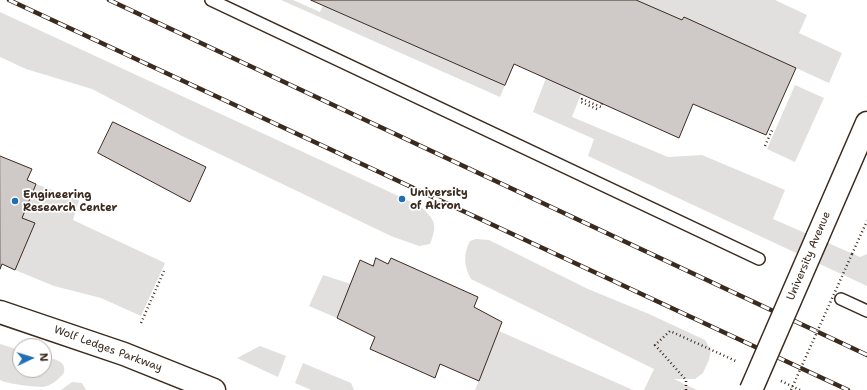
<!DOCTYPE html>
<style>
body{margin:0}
#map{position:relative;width:867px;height:390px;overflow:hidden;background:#fff;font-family:"Shantell Sans",sans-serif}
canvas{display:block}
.north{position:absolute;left:12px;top:338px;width:40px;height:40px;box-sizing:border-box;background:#fff;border:1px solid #b1aaa5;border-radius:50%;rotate:86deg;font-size:11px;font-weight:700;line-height:16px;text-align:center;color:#3b2a1e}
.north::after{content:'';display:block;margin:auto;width:14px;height:18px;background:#1f6fb2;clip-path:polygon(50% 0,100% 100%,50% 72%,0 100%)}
</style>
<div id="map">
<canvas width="867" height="390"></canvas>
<div class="north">N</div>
</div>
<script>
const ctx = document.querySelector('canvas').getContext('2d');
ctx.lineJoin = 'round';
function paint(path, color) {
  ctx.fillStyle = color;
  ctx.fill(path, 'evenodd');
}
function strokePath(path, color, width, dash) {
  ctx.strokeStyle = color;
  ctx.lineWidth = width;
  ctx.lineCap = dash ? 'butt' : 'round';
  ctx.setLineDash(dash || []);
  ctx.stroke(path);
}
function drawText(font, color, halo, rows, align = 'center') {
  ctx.font = font + ' "Shantell Sans",sans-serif';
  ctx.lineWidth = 3.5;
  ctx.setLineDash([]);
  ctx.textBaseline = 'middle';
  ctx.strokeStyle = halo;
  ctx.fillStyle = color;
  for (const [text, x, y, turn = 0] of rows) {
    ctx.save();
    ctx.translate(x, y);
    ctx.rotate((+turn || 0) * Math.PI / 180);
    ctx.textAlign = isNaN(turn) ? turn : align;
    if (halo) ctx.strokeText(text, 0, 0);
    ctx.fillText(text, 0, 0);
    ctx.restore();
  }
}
const green = new Path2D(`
 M281 0H293L320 12 324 3 336 11 505 85 500 97Z
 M636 0H775L807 15 799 33 842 53 829 83 684 17 669 53 658 10Z
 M0 12 420 206C435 220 438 224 430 244L419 246 391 236 182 136 92 89 26 69 0 57Z
 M546 78 581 94 572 117 668 157 702 155 785 190 773 219 860 257 867 254V286L588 156 594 139 533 112Z
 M795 85 824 98 795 162 767 149Z
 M36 184 79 200 73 220 165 263 141 316 101 298 54 286 15 270 35 224 22 218Z
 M476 239 489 240 588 289 649 314 705 340 711 350 709 360 703 373 695 379H674L697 390H644L654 369 471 279C464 267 463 254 470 241Z
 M323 275 351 284 337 318 309 306Z
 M499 331 633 390H475Z
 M0 344 20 350V370H44V357C53 359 67 360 64 373 59 379 51 386 43 387 34 387 8 384 0 380Z
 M260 346 286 356 278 377 237 358Z
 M303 363 351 383 354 390H311L295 383Z
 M72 382 82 383 86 390H61Z`);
const building = new Path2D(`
 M311 0H636L682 20 684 17 796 68 766 135 693 104 679 138 514 64 505 85Z
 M113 122 206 167 190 202 98 153Z
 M0 156 32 169 27 180 36 184 22 218 35 223 15 270 2 264 0 269Z
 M376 258 388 264 391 258 478 297 474 307 502 322 479 381 440 364 435 378 370 349 375 337 337 318 360 260 373 266Z`);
const path = new Path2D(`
 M597 109 581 102 582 99 601 107 602 103
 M765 146 773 128
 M852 254 867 221
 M141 323 164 271
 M781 381 800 390
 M686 390V380L655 345 670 331 738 362`);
const service = new Path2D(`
 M211 0 759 259
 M841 299 867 311`);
const secondary = new Path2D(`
 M817 238 867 123
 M0 312 124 354 214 390`);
const rail = new Path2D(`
 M9 0 848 390
 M109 0 867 355`);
const pathBridge = new Path2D(`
 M791 390 852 254`);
const secondaryBridge = new Path2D(`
 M751 390 817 238`);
const markers = [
 [402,199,4,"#1f6fb2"],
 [15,201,4,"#1f6fb2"]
];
const poiNames = [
 ["University",410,193],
 ["of Akron",410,206],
 ["Engineering",23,195],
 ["Research Center",23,208]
];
const streetNames = [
 ["University Avenue",809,256,-67],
 ["Wolf Ledges Parkway",108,349,20]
];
paint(green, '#e2e0de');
paint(building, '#cfcac7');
strokePath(building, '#3b2a1e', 1);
strokePath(service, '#3b2a1e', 14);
strokePath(secondary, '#3b2a1e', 25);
strokePath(path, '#3b2a1e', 2.5, [1, 3]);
strokePath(service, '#fff', 11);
strokePath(secondary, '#fff', 22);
strokePath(rail, '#3b2a1e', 4.5);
strokePath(rail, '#fff', 3, [9]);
strokePath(secondaryBridge, '#3b2a1e', 25, []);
strokePath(pathBridge, '#3b2a1e', 2.5, [1, 3]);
strokePath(secondaryBridge, '#fff', 22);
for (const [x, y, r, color] of markers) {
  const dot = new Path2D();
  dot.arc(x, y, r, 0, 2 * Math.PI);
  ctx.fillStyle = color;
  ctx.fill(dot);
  strokePath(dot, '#fff', 1.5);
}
drawText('bold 11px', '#3b2a1e', '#fff', poiNames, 'left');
drawText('11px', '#3b2a1e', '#fff', streetNames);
</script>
